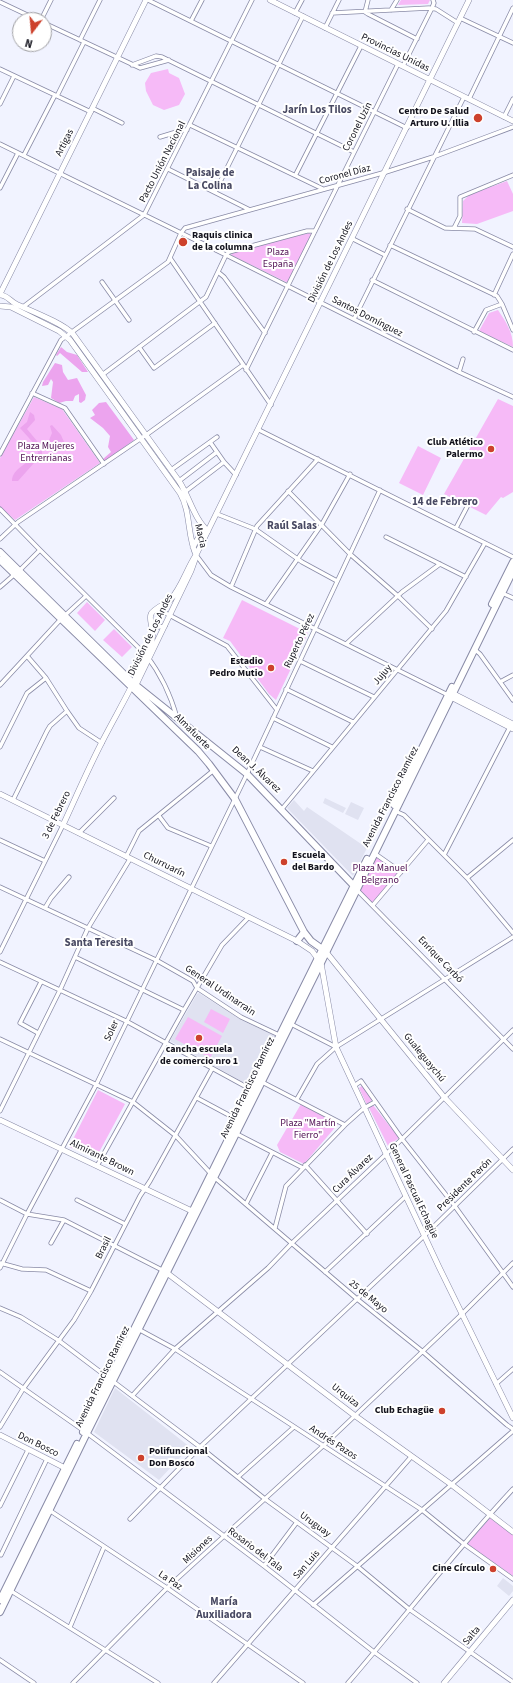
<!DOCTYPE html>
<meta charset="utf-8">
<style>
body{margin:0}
#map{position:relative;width:513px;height:1683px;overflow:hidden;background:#f1f3ff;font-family:"Source Sans 3",sans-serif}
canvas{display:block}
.north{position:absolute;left:12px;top:12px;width:40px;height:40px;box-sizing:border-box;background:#fff;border:1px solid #a0a0a4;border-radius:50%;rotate:196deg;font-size:11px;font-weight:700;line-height:16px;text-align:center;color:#12121c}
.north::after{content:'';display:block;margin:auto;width:14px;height:18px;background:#cd412c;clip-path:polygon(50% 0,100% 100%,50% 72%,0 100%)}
</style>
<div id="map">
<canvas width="513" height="1683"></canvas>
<div class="north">N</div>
</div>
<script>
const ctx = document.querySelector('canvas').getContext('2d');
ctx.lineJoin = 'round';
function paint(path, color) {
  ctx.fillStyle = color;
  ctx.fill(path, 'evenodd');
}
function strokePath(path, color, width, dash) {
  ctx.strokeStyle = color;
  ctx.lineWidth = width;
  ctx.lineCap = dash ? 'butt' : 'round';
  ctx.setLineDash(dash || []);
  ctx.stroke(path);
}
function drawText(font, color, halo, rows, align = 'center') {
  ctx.font = font + ' "Source Sans 3",sans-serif';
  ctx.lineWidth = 4;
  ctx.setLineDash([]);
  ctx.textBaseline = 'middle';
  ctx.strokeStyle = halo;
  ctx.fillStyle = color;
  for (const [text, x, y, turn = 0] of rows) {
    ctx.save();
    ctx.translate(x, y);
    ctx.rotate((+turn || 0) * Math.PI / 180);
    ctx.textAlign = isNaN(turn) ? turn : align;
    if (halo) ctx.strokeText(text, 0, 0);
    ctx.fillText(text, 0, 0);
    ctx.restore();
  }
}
const built = new Path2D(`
 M325 798 346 808 343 813 323 803Z
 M294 800 304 811 307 807 367 848 353 876 287 808Z
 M351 802 364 808 358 820 345 814Z
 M199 993 241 1020 274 1035 250 1086 170 1041 197 994Z
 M115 1388 190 1447 159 1480 94 1432Z
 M503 1578 513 1586V1591L509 1596 497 1586Z`);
const green = new Path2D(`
 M401 0H430L428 4 398 5Z
 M168 69 169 73 179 78 185 94 179 105 164 110 153 105 146 91 145 83 151 73Z
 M507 181 513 194V211L477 224 462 223 463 201 469 195Z
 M309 233 312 234 288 282H286L231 255 233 252Z
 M498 310C506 322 513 332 513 347L479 331 489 313Z
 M34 397 62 409 100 463 15 520 0 507V458Z
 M498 399 513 406V492L503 498 501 497 486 515 444 494Z
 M418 446 441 458 423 495 399 483Z
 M242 600 308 633 276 700 269 694 230 641 223 638Z
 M87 602 105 620 95 631 77 613Z
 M114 629 132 647 122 657 103 640Z
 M374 853 401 872 373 905 357 889Z
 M211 1009 230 1019 223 1033 204 1022Z
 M188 1017 222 1036 210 1058 175 1039Z
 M363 1085 373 1099 367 1105 359 1088Z
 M98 1090 125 1104 96 1158 69 1147Z
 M301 1104 338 1124 304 1164 280 1152 277 1145Z
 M373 1105 399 1138 388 1146 369 1108Z
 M490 1518 513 1535V1576L467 1544Z`);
const forest = new Path2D(`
 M61 347 67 352 77 355 88 372H82L60 353 57 356 56 355Z
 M55 363 62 365 63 372 68 380 77 378 86 395 85 400 81 403 79 402V394L75 396 73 401H66L59 403 51 398 53 382 51 379 48 385 42 386 43 382Z
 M106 402 134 440 104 462 103 459 111 452 108 447 110 436 103 428 90 418 95 415 92 410 99 403Z
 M30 412 34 415 35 420 27 429 42 447V454L18 481H12C12 468 30 463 38 453L37 447 20 428 27 422Z
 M52 425 61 435 64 442C60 446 56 449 50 449L47 445 52 433 50 426Z`);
const street = new Path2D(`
 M148 0 407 128
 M368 0 365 12 368 14 417 39
 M0 2 38 20
 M391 10 397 0
 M295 13 302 0
 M332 13 429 8 436 9 458 23
 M460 18 513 43
 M41 20 51 0
 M191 21 202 0
 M44 23 140 68 169 60
 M325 28 339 0
 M80 40 100 0
 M132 65 156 56 162 57 354 152
 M403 66 432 8 434 3 433 0
 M0 69 91 112
 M57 96 84 42
 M469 99 513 8
 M0 104 14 76
 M92 108 122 123
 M504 117 513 99
 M190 125 323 189
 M160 137 183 130H187
 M0 144 226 255 459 372 513 397
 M24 155 55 95
 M168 169 250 210
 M296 174 361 46
 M0 188 18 153
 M215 192 303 16
 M407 209 445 228 475 229 513 247
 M454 228 460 216V197L513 175
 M353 239 385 255
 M390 245 497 296 502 304 513 330
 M170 258 271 405
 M218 272 224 277 265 333
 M372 280 513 350
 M102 282 129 320
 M494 295 513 254
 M23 307 144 215 252 0
 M354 319 464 97
 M474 332 486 310 502 304
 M139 347 154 368 215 323
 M246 370 398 64
 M459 372 463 359
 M102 375 206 297 226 255 229 252 307 231H315
 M32 393 65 408 104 464
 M259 430 513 557
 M210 442 224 462 236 475
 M0 454 61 340 168 262 181 233 185 228 386 172 433 157 513 127
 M171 470 217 437
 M179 481 217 452
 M186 491 224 462
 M288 491 350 554 398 596 432 629
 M0 509 40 550 146 655C160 673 171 696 177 718
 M217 514 255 529 302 562 337 581
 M456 528 467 507
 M386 537 466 577
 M0 539 18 522 146 435 243 365
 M196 555 211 575 231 587 448 695
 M19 571 40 550
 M0 587 15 574
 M231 587 257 526 318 459
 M502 593 513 598
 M266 604 322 524 350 474
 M158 609 227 646 277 710
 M152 624 159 627 165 626
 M346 644 402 592 440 564
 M474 649 480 654 513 700
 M27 656 46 678 67 711 79 728 102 743
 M300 661 374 697
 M500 682 513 675
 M0 685 61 619 86 596
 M286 689 353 722
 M273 718 332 747
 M0 747 27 693 46 678
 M260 747 313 771
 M13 800 47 731 50 726 67 711
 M282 809 446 611 485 543
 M395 811 404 815 467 878 513 933
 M159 816 168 828 211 846
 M79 833 114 798
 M0 840 45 861
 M374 853 401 872
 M444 855 510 727
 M126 857 139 831 214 770
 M467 878 513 840
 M0 887 156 960 193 981 197 988 241 1017 279 1035
 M357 890 513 1049
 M373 905 428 840
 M45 908 51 898 69 877
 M0 952 63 825
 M75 957 184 1010
 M0 962 126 1021 252 1090
 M289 1023 336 1047
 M38 1033 20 1023 41 982
 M0 1039 133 1102 176 1136 214 1177 357 1299 422 1351 507 1425 513 1429
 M262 1082 345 1125
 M354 1086 361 1081 402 1139 454 1205 513 1287
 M197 1098 238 1120
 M297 1099 317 1064 336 1047 513 937
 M0 1111 60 990 88 928 130 859
 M235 1133 303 1168
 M305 1165 367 1234
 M97 1166 184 1010 222 945 249 917
 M0 1200 27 1214 64 1220 164 1271
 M77 1200 125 1224
 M246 1204 272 1153
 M275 1228 286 1186 345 1125 364 1108 375 1102
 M51 1243 64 1220
 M0 1263 22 1269 46 1270 91 1291
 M0 1268 27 1214 96 1085 247 774 380 490
 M325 1272 406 1196
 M0 1308 21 1317 58 1340 200 1447 265 1499 357 1566 409 1609 513 1682
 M138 1329 175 1349 422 1510 464 1544 513 1579
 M0 1372 87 1433 264 1566 374 1652 417 1683
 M496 1384 513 1369
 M132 1396 175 1349 268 1268 292 1243 402 1139 513 1030
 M0 1427 23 1389 74 1320 91 1291 140 1196 150 1181 212 1069
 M238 1477 294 1427
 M0 1506 28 1450
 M49 1510 167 1588 303 1683
 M130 1519 200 1447 424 1236 513 1149
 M1 1555 47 1459
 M264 1566 297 1522
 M9 1592 11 1591 158 1683
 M313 1605 513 1431
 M70 1627 104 1547
 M0 1660 34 1683
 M73 1683 167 1588 323 1446 462 1314 513 1263
 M214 1683 411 1457
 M348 1683C403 1619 455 1551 513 1489`);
const secondary = new Path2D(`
 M270 0 513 121
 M0 294 146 0
 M0 295C7 295 10 301 16 304 31 311 63 323 73 334L179 481C189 496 194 519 208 531
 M0 306 11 307 59 331 70 340 180 493C191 512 187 535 196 555
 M193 547 200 535 208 531
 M134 686 136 685 191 571 196 557
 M450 692 513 724
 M449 696 513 729
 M0 794 297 941 312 951 321 963 336 1047 439 1267 513 1418
 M63 825C76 797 88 769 102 742 119 709 138 678 151 644 156 632 148 621 151 614 153 609 165 604 170 600 181 589 187 568 196 555L469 0
 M326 952 444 1097 513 1170
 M0 1120 194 1212
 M167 1273 354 1415 452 1485 513 1532
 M0 1435 67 1469
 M444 1683 513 1600`);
const primary = new Path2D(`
 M0 552 132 682 247 774 356 888
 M0 560 198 751 209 764 235 799 304 932 311 941 325 951
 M492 604 513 562
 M394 805 452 687
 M297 941 304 932
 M83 1432 367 859
 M0 1600 77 1444
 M0 1612 84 1439 321 963 513 571`);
const markers = [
 [478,118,5,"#cd412c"],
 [183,242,5,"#cd412c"],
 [491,449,4,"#cd412c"],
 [271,668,4,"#cd412c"],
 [284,862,4,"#cd412c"],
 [199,1038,4,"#cd412c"],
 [442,1411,4,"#cd412c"],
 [141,1458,4,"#cd412c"],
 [493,1569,4,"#cd412c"]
];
const streetNames = [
 ["Provincias Unidas",395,53,26],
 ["Coronel Uzín",358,127,-63],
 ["Artigas",65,143,-63],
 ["Pacto Unión Nacional",163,162,-63],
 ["Coronel Díaz",345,175,-15],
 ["División de Los Andes",331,262,-64],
 ["Santos Domínguez",367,317,27],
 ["Macia",200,536,76],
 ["División de Los Andes",151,635,-64],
 ["Ruperto Pérez",300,641,-65],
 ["Jujuy",383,675,-50],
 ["Almafuerte",192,732,45],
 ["Dean J. Álvarez",256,770,43],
 ["Avenida Francisco Ramírez",391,797,-63],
 ["3 de Febrero",57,815,-64],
 ["Churruarín",164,865,26],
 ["Enrique Carbó",440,960,46],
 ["General Urdinarrain",220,991,34],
 ["Soler",112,1031,-65],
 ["Gualeguaychú",424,1058,51],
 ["Avenida Francisco Ramírez",248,1088,-64],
 ["Almirante Brown",102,1158,26],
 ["Cura Álvarez",353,1174,-44],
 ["Presidente Perón",465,1185,-44],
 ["General Pascual Echagüe",413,1191,65],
 ["Brasil",104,1248,-63],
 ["25 de Mayo",368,1297,39],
 ["Avenida Francisco Ramírez",103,1377,-64],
 ["Urquiza",345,1396,38],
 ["Andrés Pazos",333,1443,33],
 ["Don Bosco",38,1445,26],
 ["Uruguay",315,1525,36],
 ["Misiones",198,1550,-43],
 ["Rosario del Tala",255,1550,37],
 ["San Luis",307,1565,-49],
 ["La Paz",170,1581,34],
 ["Salta",472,1636,-50]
];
const poiNames = [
 ["Centro De Salud",469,112],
 ["Arturo U. Illia",469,124],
 ["Raquis clinica",192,236,"left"],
 ["de la columna",192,248,"left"],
 ["Club Atlético",483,443],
 ["Palermo",483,455],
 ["Estadio",263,662],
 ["Pedro Mutio",263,674],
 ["Escuela",292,856,"left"],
 ["del Bardo",292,868,"left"],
 ["cancha escuela",199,1050,"center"],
 ["de comercio nro 1",199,1062,"center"],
 ["Club Echagüe",434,1411],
 ["Polifuncional",149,1452,"left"],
 ["Don Bosco",149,1464,"left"],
 ["Cine Círculo",485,1569]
];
const parkNames = [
 ["Plaza",278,253],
 ["España",278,265],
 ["Plaza Mujeres",46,447],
 ["Entrerrianas",46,459],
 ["Plaza Manuel",380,869],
 ["Belgrano",380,881],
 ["Plaza \"Martín",308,1124],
 ["Fierro\"",308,1136]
];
const neighbourhoodNames = [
 ["Jarín Los Tilos",317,111],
 ["Paisaje de",210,174],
 ["La Colina",210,187],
 ["14 de Febrero",445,503],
 ["Raúl Salas",292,527],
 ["Santa Teresita",99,944],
 ["María",224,1603],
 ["Auxiliadora",224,1616]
];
paint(built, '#e0e2f1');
paint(green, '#f6baf7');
paint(forest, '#eca4ee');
strokePath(street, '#888aa6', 5);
strokePath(secondary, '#888aa6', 6);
strokePath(primary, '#888aa6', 8);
strokePath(street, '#fff', 3.5);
strokePath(secondary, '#fff', 5);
strokePath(primary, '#fff', 6);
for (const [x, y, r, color] of markers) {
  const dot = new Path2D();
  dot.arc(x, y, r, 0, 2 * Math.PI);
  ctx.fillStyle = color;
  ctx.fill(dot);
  strokePath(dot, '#fff', 1.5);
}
drawText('10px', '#12121c', '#fff', streetNames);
drawText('bold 10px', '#12121c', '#fff', poiNames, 'right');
drawText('10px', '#4f0f52', '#fff', parkNames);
drawText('bold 11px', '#484962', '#fff', neighbourhoodNames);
</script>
